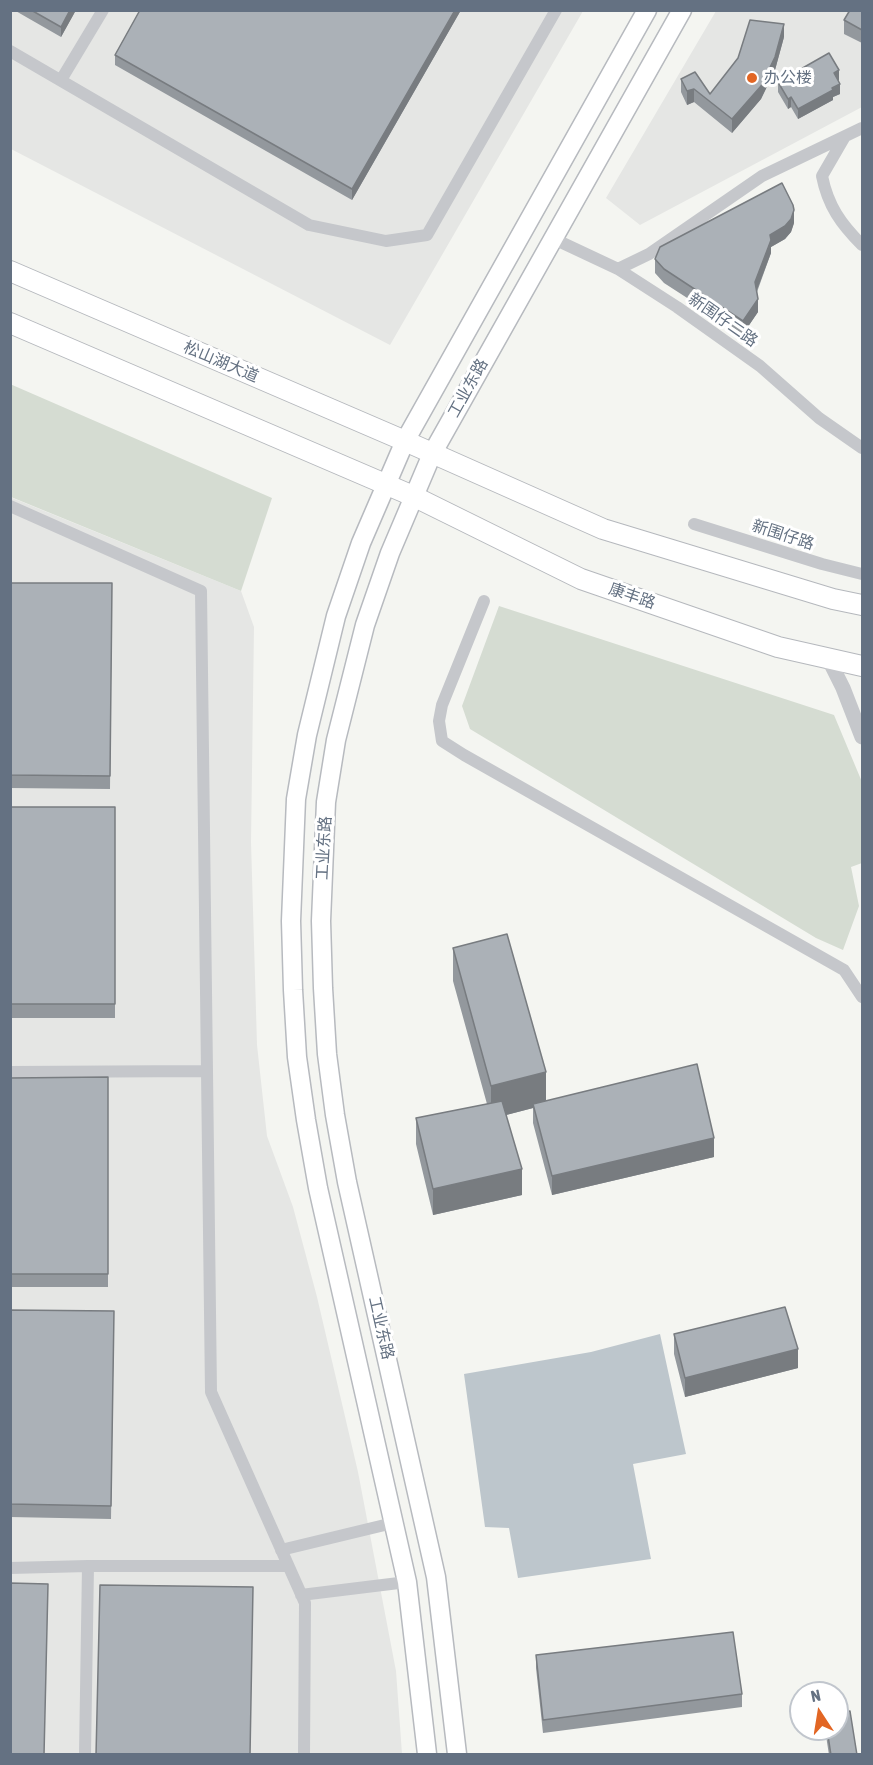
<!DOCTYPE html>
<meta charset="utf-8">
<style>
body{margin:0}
#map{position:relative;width:873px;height:1765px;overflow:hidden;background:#f4f5f1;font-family:"Asap Condensed",sans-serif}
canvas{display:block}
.frame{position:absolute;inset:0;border:12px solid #647182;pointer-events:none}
.north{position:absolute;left:789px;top:1681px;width:60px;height:60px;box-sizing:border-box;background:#fff;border:2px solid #c1c6cd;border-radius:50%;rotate:348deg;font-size:16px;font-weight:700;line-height:24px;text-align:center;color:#647182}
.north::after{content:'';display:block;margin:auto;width:21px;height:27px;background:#e26624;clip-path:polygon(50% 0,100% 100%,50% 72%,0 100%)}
</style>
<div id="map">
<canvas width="873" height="1765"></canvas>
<div class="frame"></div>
<div class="north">N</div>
</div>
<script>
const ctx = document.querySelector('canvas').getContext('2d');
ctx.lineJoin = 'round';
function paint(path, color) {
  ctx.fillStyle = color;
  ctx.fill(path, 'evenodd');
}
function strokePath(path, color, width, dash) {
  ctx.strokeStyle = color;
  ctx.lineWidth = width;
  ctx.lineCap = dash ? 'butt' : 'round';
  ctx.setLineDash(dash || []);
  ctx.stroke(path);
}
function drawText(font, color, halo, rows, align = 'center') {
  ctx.font = font + ' "Asap Condensed","Noto Sans SC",sans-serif';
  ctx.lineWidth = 6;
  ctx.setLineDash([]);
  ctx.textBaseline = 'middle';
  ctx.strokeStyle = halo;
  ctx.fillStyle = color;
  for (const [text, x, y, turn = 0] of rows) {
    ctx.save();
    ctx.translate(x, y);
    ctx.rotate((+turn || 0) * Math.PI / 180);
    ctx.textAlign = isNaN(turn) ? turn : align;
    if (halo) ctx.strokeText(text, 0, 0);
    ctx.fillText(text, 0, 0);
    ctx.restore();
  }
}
const built = new Path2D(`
 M10 11H583L390 345 11 149Z
 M716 11H862V107L640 225 606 198Z
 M10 497 241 591 254 627 251 842 257 1045 267 1136 293 1207 317 1297 358 1472 396 1671 402 1754H11Z`);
const green = new Path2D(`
 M10 384 272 498 241 591 11 497Z
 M499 606 834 715 862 782V863L851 867 859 906 843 950 816 938 470 729 462 706Z`);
const water = new Path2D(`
 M660 1334 686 1454 633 1464 651 1559 518 1578 509 1528 485 1527 464 1374 591 1352Z`);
const minor = new Path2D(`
 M10 51 309 225 386 241 427 235 556 10
 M61 80 103 10
 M844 138 822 176C828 206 841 224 862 245
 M552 238 618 269 677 307 760 366 819 418 862 448
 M618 269 649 254 762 176 862 128
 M10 506 201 591 211 1392 305 1603 304 1754
 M694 524 822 564 862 574
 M484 601 442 705 439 721 442 741 464 755 844 970 862 997
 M10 1072 207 1071
 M281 1550 393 1523
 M88 1566H288
 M10 1568 88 1566 85 1754
 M301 1595 407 1582`);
const tertiary = new Path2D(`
 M828 658 843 688 862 737`);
const secondary = new Path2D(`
 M427 1754 407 1582 318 1188 306 1120 297 1057 293 990 291 921 296 799 307 735 336 616 361 543 405 441 647 10
 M457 1754 436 1577 347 1182 335 1115 327 1054 323 988 321 921 326 802 336 740 365 625 390 553 432 454 682 10`);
const primary = new Path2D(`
 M10 271 405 441 603 529 833 599 862 605
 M10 323 413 496 581 579 778 647 862 666`);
const wall = new Path2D(`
 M14 10H76L61 37Z
 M140 10H461L352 200 115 65V55Z
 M862 10V43L844 34V20Z
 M784 37 775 70 761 99 732 133 694 102 687 105 681 92V79L710 94Z
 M839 80 838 81 840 94 833 97V100L798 119 791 107 788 109 778 92V82Z
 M794 223 791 232 785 239 771 247V253L757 292 758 312 743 334 664 283 655 273V259Z
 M10 583H112L110 789 10 788Z
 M10 807H115V1018H10Z
 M453 948 546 1101 714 1157 552 1195 533 1123V1108L506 1115 522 1195 433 1215 416 1144V1118L487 1104 453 981Z
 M108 1077V1287H10V1078Z
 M10 1310 114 1311 111 1519 10 1517Z
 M674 1334 798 1368 685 1397 674 1354Z
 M536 1655 742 1694V1707L543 1733 536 1668Z
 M825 1729H837L857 1755H829Z`);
const shadedWall = new Path2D(`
 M70 10H76L61 37V27Z
 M455 10H461L352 200V189Z
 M784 24V37L775 70 761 99 732 133V119Z
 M839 70V80L834 83V73Z
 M840 84V94L833 97V100L798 119V109Z
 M694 89V102L687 105V91Z
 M791 97V107L788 109V99Z
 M794 210V223L791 232 785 239 771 247V253L755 295V282L770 235Z
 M758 299V312L743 334V321Z
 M546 1072V1105L533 1104V1108L491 1119V1086Z
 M714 1138V1157L552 1195V1176Z
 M522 1169V1195L433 1215V1189Z
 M798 1349V1368L685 1397V1378Z`);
const building = new Path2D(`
 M31 10H70L61 27Z
 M140 10H455L352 189 115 55Z
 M850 10H862V30L844 20Z
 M750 20 784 24 775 57 761 86 732 119 694 89 687 91 681 79 695 72 710 94 738 58Z
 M829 53 839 70 834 73 840 84 832 88 833 90 798 109 791 97 788 99 778 82Z
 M782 183 793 205 794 210 791 219 785 226 770 235 771 240 755 282 758 299 743 321 664 269 655 259 660 247Z
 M10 583H112L110 776 10 775Z
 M10 807H115V1004H10Z
 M507 934 546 1072 491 1086 453 948Z
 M697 1064 714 1138 552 1176 533 1104Z
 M108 1077V1274H10V1078Z
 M502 1101 522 1169 433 1189 416 1118Z
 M785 1307 798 1349 685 1378 674 1334Z
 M10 1310 114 1311 111 1506 10 1504Z
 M10 1583 48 1584 44 1755H10Z
 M100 1585 253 1587 250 1755H96Z
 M733 1632 742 1694 543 1720 536 1655Z
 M850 1711 857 1755H831L827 1729H837V1714Z`);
const markers = [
 [752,78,6,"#e26624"]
];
const poiNames = [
 ["办公楼",764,78]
];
const streetNames = [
 ["新围仔二路",723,320,35],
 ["松山湖大道",221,362,23],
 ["工业东路",468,388,-61],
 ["新围仔路",783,535,18],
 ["康丰路",632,596,19],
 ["工业东路",324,848,-87],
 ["工业东路",381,1328,77]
];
paint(built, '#e5e6e4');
paint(green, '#d5dcd2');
paint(water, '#bdc6cc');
strokePath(secondary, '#b7babf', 21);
strokePath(primary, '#b5b8bd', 22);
strokePath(minor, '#c5c7cb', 12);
strokePath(tertiary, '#c5c7cb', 15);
strokePath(secondary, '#fff', 18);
strokePath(primary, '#fff', 20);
paint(wall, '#93989d');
paint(shadedWall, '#787c80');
paint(building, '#abb1b7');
strokePath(building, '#787c80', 1.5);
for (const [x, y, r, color] of markers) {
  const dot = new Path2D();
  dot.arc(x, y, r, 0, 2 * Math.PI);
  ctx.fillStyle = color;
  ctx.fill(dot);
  strokePath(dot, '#fff', 2);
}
drawText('16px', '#647182', '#fff', poiNames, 'left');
drawText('16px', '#647182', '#fff', streetNames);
</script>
